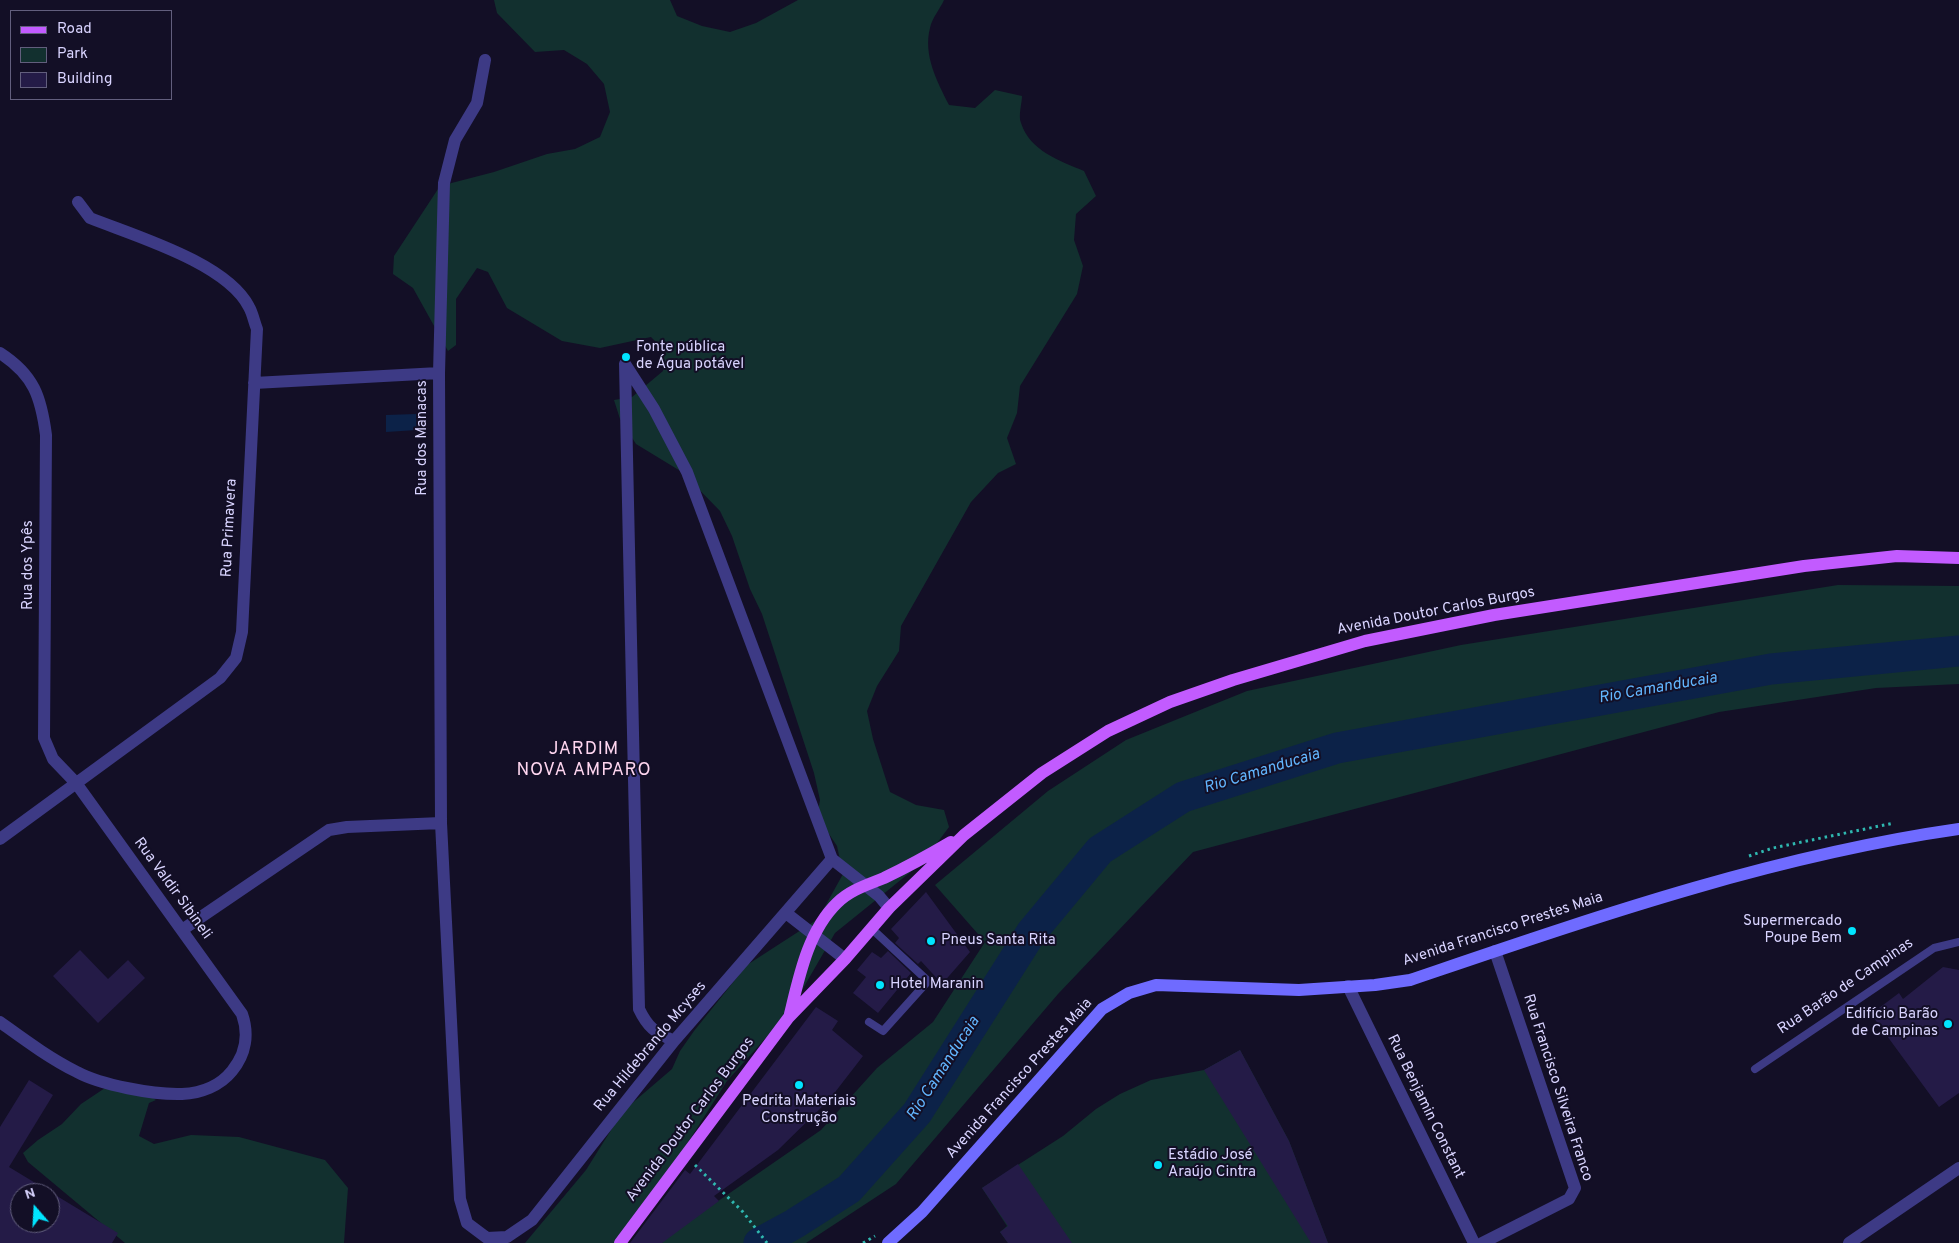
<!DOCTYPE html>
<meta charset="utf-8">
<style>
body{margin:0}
#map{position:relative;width:1959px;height:1243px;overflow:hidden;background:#130f26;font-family:Overpass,sans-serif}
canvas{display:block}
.legend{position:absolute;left:10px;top:10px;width:162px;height:90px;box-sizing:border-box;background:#130f26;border:1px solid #625e7d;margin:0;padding:6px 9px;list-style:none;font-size:15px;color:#d9d4ff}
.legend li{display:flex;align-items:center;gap:10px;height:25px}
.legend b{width:25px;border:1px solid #625e7d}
.north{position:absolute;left:10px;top:1183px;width:50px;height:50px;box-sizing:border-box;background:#130f26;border:1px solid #625e7d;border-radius:50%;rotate:341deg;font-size:14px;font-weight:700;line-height:20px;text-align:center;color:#d9d4ff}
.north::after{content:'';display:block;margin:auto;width:18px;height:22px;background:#00e5ff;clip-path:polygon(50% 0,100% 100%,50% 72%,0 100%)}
</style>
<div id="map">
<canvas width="1959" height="1243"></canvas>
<ul class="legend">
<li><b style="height:6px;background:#c25bff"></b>Road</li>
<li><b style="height:14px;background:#12302f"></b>Park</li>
<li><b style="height:14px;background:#241b47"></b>Building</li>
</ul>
<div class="north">N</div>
</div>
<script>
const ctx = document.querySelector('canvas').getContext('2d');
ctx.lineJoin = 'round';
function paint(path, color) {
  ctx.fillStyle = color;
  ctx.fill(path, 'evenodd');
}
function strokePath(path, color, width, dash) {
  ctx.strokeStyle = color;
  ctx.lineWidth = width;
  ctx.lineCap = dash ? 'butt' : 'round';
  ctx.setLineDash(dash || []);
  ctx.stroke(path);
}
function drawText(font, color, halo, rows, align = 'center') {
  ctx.font = font + ' Overpass,sans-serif';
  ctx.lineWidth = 4;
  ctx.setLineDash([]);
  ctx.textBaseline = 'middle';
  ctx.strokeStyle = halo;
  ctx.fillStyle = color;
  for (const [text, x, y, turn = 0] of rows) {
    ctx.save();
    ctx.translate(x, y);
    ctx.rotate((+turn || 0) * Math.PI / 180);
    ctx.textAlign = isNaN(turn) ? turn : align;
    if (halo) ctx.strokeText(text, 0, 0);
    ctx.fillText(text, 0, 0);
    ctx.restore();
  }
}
const green = new Path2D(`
 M494 0H670L677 16 702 26 730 32 756 23 798 0H944C940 9 932 18 930 28 923 55 937 81 949 105L975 108 995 90 1022 96C1022 103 1018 116 1021 123 1030 151 1060 161 1084 171L1096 196 1076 214 1074 240 1083 266 1077 294 1020 386 1017 413 1007 438 1016 464 998 473 971 502 901 626 899 651 877 686 867 711 873 739 890 792 916 805 944 810 949 827 923 862 835 933 790 1011 727 1081 634 1227 618 1243H525L586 1170 623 1111 672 1069 680 1051 694 1031 747 965 818 919 843 874 837 846 817 816 820 800 814 773 762 614 750 589 732 536 720 511 682 472 636 444 620 419 614 400 632 397 663 371 664 350 651 337 600 348 562 341 507 308 488 272 477 268 456 299V345L448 351 413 288 393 274 394 256 440 186 494 172 547 154 575 149 600 137 610 112 604 84 587 64 564 50 535 52 497 13Z
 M1838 585 1959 586V684L1876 688 1719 712 1193 852 1058 994 896 1184 806 1243H662L666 1237 821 1130 877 1068 933 1022 985 942 935 885 1048 791 1126 740 1247 691 1461 645Z
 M1240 1050 1289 1141 1328 1243H1008L1000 1232 1007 1226 982 1188 1063 1136 1096 1109 1120 1094 1151 1080 1204 1070Z
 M134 1086 156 1100 149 1103 139 1136 154 1144 191 1135 239 1137 325 1160 348 1188 344 1243H125L28 1162 23 1153 38 1140 62 1124 81 1104 105 1088Z`);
const water = new Path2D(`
 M416 414 417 430 386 432V415Z`);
const river = new Path2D(`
 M759 1243 794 1224 849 1189 917 1113 1031 933 1100 850 1183 797 1337 748 1771 669 1959 651`);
const building = new Path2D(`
 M926 892 970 952 942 984 921 961 918 964 895 943 899 938 891 929Z
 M80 950 108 979 128 960 145 978 98 1023 53 976Z
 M888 951 911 973 878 1013 853 993 866 977 857 970 872 952 881 958Z
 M1943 967 1959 970V1093L1939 1107 1871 1014 1899 993 1903 999Z
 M816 1007 838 1021 832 1030 863 1056 829 1100 778 1150 714 1196 719 1201 662 1243H630L685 1170 690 1174Z
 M1240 1050 1289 1141 1328 1243H1311L1204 1070Z
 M29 1080 53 1095 9 1167 118 1233 112 1243H0V1127ZM20 1193H50V1223H20Z
 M1018 1164 1072 1243H1008L1000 1232 1008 1226 982 1188Z`);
const path = new Path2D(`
 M1749 856 1773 848 1894 823
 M695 1165 743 1212 767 1243
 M863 1243 875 1236`);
const lane = new Path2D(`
 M869 1022 883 1031 928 981 872 929
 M1755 1069 1934 948 1959 942`);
const street = new Path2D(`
 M485 60 477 103 455 140 444 183 439 373 441 823 460 1199 467 1223 487 1238 507 1237 532 1220 674 1041 832 859
 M0 353C34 375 41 397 46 435L44 738 53 759 76 783 242 1014C249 1034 246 1054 232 1071 220 1086 201 1093 182 1094 154 1095 101 1085 77 1072 49 1058 25 1040 0 1022
 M625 364 639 1009C648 1028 655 1032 674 1041
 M625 364 654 409 687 472 832 859 879 896 889 908
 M254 383 439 373
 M0 839 220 678 236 658 242 632 257 329C254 322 253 314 249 307 227 263 135 236 90 218L78 202
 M786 913 845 959
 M182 930 329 830 347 827 441 823
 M1348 986 1474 1243
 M1482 1243 1569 1199 1575 1188 1495 951
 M1849 1243 1959 1168`);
const secondary = new Path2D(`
 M888 1243 922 1212 1102 1009 1129 993 1156 985 1299 990 1375 985 1410 980C1590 919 1770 856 1959 829`);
const primary = new Path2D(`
 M790 1014C799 977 808 931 837 903 850 890 867 885 884 878 907 867 929 855 951 842
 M620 1243 789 1017 845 959 889 908 964 835 1042 773 1108 731 1170 702 1233 680 1365 641 1494 615 1804 566 1897 556 1959 558`);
const markers = [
 [626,357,5,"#00e5ff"],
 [1852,931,5,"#00e5ff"],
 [931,941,5,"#00e5ff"],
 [880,985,5,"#00e5ff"],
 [1948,1024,5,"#00e5ff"],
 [799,1085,5,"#00e5ff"],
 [1158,1165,5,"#00e5ff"]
];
const poiNames = [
 ["Fonte pública",636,348],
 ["de Água potável",636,365],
 ["Supermercado",1842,922,"right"],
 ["Poupe Bem",1842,939,"right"],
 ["Pneus Santa Rita",941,941],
 ["Hotel Maranin",890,985],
 ["Edifício Barão",1938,1015,"right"],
 ["de Campinas",1938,1032,"right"],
 ["Pedrita Materiais",799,1102,"center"],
 ["Construção",799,1119,"center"],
 ["Estádio José",1168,1156],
 ["Araújo Cintra",1168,1173]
];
const streetNames = [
 ["Rua dos Manacas",423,438,-90],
 ["Rua Primavera",230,528,-87],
 ["Rua dos Ypês",29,565,-90],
 ["Avenida Doutor Carlos Burgos",1436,612,-11],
 ["Rua Valdir Sibineli",172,889,54],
 ["Avenida Francisco Prestes Maia",1503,930,-18],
 ["Rua Barão de Campinas",1846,987,-34],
 ["Rua Hildebrando Mcyses",651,1047,-50],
 ["Avenida Francisco Prestes Maia",1020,1079,-48],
 ["Rua Francisco Silveira Franco",1557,1088,72],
 ["Rua Benjamin Constant",1425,1107,64],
 ["Avenida Doutor Carlos Burgos",691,1120,-53]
];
const waterNames = [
 ["Rio Camanducaia",1658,689,-10],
 ["Rio Camanducaia",1262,772,-17],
 ["Rio Camanducaia",944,1069,-57]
];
const quarterNames = [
 ["JARDIM",584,750],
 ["NOVA AMPARO",584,771]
];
paint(green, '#12302f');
paint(water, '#0c2248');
strokePath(river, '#0c2248', 31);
paint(building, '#241b47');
strokePath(path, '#2fb8b0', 3, [2.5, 4]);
strokePath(lane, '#3d3a85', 8);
strokePath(street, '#3d3a85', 12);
strokePath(secondary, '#6f6bff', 12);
strokePath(primary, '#c25bff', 12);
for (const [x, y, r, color] of markers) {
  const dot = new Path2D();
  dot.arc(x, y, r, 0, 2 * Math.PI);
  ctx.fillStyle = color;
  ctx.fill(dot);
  strokePath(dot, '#130f26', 2);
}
drawText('15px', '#d9d4ff', '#130f26', poiNames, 'left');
drawText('15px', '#d9d4ff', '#130f26', streetNames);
drawText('italic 16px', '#62b6ff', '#130f26', waterNames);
ctx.letterSpacing = '1px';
drawText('18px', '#ffd6f0', '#130f26', quarterNames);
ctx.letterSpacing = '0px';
</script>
